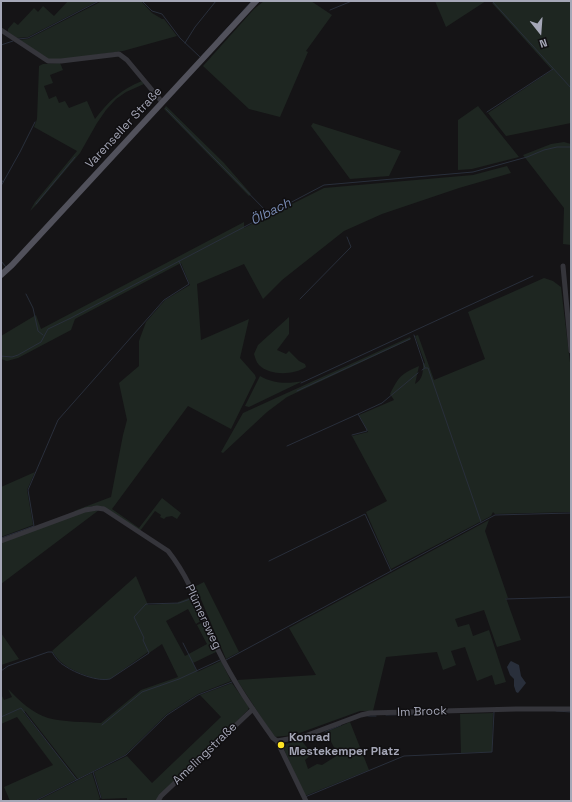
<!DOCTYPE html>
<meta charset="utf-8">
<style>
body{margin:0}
#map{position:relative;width:572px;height:802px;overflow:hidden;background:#151416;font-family:"Space Grotesk",sans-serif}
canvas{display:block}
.frame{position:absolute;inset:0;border:2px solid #a5a7b7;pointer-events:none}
.north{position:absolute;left:520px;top:12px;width:40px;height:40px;-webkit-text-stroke:3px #100f11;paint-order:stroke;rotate:163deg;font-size:11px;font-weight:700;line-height:16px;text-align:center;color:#a5a7b7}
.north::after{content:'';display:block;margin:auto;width:14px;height:18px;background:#a5a7b7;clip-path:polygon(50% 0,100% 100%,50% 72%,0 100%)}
</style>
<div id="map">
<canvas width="572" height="802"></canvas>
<div class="frame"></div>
<div class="north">N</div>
</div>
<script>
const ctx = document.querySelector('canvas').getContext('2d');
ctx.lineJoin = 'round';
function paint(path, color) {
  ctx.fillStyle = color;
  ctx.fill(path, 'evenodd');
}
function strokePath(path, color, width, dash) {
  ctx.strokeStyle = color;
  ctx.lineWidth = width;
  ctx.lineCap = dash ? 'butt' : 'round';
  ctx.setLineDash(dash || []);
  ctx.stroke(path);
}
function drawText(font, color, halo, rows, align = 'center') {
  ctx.font = font + ' "Space Grotesk",sans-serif';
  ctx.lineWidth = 3;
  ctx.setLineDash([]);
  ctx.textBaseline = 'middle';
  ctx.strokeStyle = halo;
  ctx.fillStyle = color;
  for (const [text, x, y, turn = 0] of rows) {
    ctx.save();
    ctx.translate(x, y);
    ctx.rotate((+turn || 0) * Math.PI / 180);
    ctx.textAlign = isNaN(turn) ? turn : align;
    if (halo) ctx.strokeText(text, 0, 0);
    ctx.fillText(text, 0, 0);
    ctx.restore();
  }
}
const green = new Path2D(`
 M68 1H98L28 37 17 38 8 32V29L14 22 18 25 34 8 38 12 43 6 54 16Z
 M102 1H141L152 13 162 19H164L177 36 123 51 61 60 48 59 19 40 28 39Z
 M264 1H311L332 15 306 51 308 52 280 117 249 109 203 66 254 9Z
 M435 1H486L446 27Z
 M495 1H571V123L506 136 488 113 552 70 492 3Z
 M60 63 63 70 50 75 53 83 44 86 49 99 56 96 59 103 65 101 69 108 87 101 95 119C108 102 121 89 142 81L144 84 126 92 116 99 106 110 97 123 80 153 37 204 30 211 35 202 77 151 34 127 37 119 39 66 43 64Z
 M166 106 224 163 251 194 249 196 164 109Z
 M478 106 519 157 472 169 458 170V120Z
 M313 123 401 151 389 176 350 179 311 126Z
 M564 142 571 144V245L563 244 564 208 523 155 551 144Z
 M507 166 511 173 459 188 382 214 344 231 282 280 263 299 244 264 197 284 201 340 249 319 240 358 255 375 256 378 231 429 188 406 112 509 139 528 162 498 181 513 177 519 172 516 166 517 164 519 160 517 161 515 155 511 140 531 101 506H92L75 512 74 511 111 497 123 435 127 420 119 383 139 366V341L146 322 165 300 190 285 181 263 75 319 71 330 18 358 7 361 1 359V336L36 315 41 329 244 222V228L324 188 473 175Z
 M544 278 553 281 561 287 571 371V512L495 514 493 512 491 516 391 569 366 512 387 501 352 436 368 432 359 415 394 400 390 394C399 376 401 374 419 366L415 384C423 379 423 372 423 364L425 363 415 336 418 335 434 380 485 359 468 312Z
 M289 317V334L277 350 286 354 289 351 299 361 305 364 306 367C294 375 270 376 259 365 256 362 255 357 254 354L258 345Z
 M410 337 411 339 287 397 267 412 223 453 221 452 243 413Z
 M260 376C274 384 288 384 303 381L249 407 245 406Z
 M35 472 27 490 33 525 1 537V487Z
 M99 510 1 584V542L85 511Z
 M489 520 485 531 508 598H506L521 640 497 647 484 610 455 619 458 627 469 624 473 636 489 630 506 682 495 685 492 675 477 681 465 647 451 651 456 665 443 670 437 652 386 657 373 711H360L294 735 274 737 237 680 316 675 289 628Z
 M136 576 148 605 178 603V602L194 596 204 619 196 624 188 609 166 621 185 656 207 644 197 625 204 622 218 651 193 663 197 672 221 661 231 681 198 694 167 714 125 755 78 779 25 711 24 713 77 779 34 801H10L4 787 53 765 17 717 1 724V694L4 700 12 697 8 689C20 701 32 713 48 718 61 722 86 722 101 723L141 690 178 677 162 644 149 653 148 652 110 679C99 682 74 672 65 665 59 661 56 657 52 651Z
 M204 582 239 652 226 659 200 597 194 587Z
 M1 633 19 659 1 665Z
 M232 683 249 707 248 710 156 801H127V798L102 799 94 772 127 756 152 783 221 717 200 695Z
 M493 713 492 752 461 753 460 714Z
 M350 722 369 770 305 796 282 745 301 740 312 754 305 760 308 769 317 764 322 765 338 755 326 732Z
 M92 773 100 799 97 801H37Z`);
const water = new Path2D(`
 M511 661 519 665 521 676 526 683 518 693 516 692 514 686V679L510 675 507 667 510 662Z`);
const stream = new Path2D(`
 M142 1 152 11 162 14 180 38 200 57
 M492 1 571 88
 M258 3 260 1
 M330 10 352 1
 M218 38 252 1
 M18 39 28 38 99 1
 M185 43 195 27 216 1
 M1 45 13 41
 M166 109 269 214
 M487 112 553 69
 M1 179 3 182
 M1 186 20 152 35 122
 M36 204 75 157
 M1 261 6 267
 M26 294 33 308 38 331 43 335
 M300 299 351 247 347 237
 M414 335 425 368H428L481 522
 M1 356 12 357 18 355 41 342 48 329 71 318 324 185 473 172 527 157 544 150 557 147H571
 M422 370 425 368
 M301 383 533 276
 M297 391 410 339
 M352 435 367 431V430L358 414 382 403 418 373
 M287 446 358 414
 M1 538 34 526 28 490 58 420 164 300 189 284 179 261
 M269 561 365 514 391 571
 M506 599 571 597
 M183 643 197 671
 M226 660 495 515 571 513
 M1 671 8 666 48 652H52C55 657 59 663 65 666 75 673 98 682 110 679L149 653 143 640 144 638 134 617 146 604 179 603 193 598
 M556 711 571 712
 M386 715 428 714
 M368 716H376
 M1 717 21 708 77 780
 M102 725 142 692 179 679 220 660
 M325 732 341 725
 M93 772 101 798
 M305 797 404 756 492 752 494 712
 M35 801 126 755 167 715 198 695 232 682`);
const minor = new Path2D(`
 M1 30 48 61H61L119 54 127 60 162 102
 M563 266 571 351
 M1 541 85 510 97 508 104 509 168 551C192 581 203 618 219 652 234 683 254 711 273 738L277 741 306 801
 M277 741 305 736 361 715 370 713 516 709H571
 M158 801 161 796 253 709`);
const major = new Path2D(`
 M1 275 12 265 256 1`);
const markers = [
 [281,745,4,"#ffe524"]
];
const streetNames = [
 ["Varenseller Straße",124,128,-47],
 ["Plümersweg",203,617,65],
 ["Im Brock",422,712,-2],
 ["Amelingstraße",205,754,-44]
];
const poiNames = [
 ["Konrad",289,738],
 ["Mestekemper Platz",289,752]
];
const waterNames = [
 ["Ölbach",271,212,-27]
];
paint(green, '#1e2621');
paint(water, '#292f3b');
strokePath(stream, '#292f3b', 1);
strokePath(minor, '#35353b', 5);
strokePath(major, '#51515b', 6);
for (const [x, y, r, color] of markers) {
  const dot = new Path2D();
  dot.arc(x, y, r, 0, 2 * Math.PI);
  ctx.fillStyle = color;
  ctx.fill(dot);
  strokePath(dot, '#100f11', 1.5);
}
drawText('12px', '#a5a7b7', '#100f11', streetNames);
drawText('bold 12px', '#a5a7b7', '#100f11', poiNames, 'left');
drawText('italic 13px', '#798cb5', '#100f11', waterNames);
</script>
